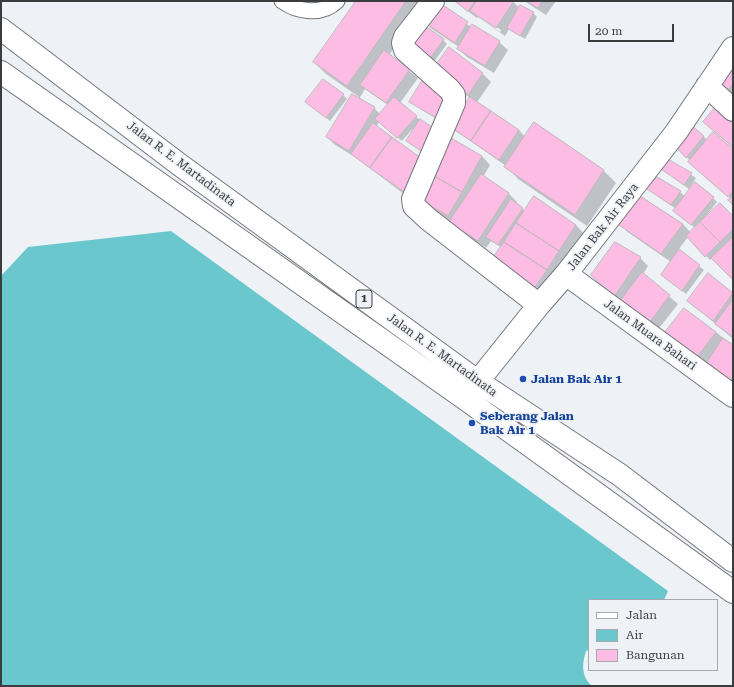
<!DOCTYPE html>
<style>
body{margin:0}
#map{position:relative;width:734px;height:687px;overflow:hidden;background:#eef2f7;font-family:"Roboto Serif",serif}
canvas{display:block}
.frame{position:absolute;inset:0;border:2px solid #3b3c3e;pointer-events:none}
.legend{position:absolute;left:588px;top:599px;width:130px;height:72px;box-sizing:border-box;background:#eef2f7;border:1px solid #a6a9ad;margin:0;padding:5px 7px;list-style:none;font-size:12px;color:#3b3c3e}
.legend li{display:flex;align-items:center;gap:8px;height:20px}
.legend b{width:20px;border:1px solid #a6a9ad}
.scale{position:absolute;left:588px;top:24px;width:86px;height:18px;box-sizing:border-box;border:2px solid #3b3c3e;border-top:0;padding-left:5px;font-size:12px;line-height:14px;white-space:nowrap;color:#3b3c3e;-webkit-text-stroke:3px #eef2f7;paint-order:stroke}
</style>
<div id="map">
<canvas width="734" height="687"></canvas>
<div class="frame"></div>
<ul class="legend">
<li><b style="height:5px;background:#fff"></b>Jalan</li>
<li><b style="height:11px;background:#6ac7cd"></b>Air</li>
<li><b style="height:11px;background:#fdbce3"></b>Bangunan</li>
</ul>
<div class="scale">20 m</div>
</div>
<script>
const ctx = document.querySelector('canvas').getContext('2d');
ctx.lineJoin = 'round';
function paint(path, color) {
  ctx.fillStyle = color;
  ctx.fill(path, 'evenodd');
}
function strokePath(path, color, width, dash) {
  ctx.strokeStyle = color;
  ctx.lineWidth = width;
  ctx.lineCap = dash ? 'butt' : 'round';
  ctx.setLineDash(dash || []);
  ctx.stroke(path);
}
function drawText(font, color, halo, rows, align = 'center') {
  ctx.font = font + ' "Roboto Serif",serif';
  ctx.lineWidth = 3.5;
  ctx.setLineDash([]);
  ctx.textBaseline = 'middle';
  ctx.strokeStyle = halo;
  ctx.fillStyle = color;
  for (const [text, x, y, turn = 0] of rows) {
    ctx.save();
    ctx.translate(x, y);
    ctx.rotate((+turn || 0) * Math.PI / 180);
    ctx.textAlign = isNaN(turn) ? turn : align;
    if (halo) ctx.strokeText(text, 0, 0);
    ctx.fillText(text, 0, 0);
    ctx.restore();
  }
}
const water = new Path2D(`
 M171 231 668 591 664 600H589V650L586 651C582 664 581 676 592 686H1V276L28 247Z`);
const shadow = new Path2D(`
 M335 1H347L343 7Z
 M357 1H427L389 55 418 78 400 103 420 120 429 156 407 141 415 126 402 141 379 122 376 127 425 162 452 139 482 156 490 165 483 177 509 194 517 202 516 204 525 211 576 225 584 234 542 298 501 247 491 241 486 248 459 230 451 221 412 200 355 157 335 145 327 137 359 97 326 74 314 62ZM365 89 388 105 380 114 374 108 359 99Z
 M454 1H512L520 8 533 13 537 17 525 39 509 29 505 36 478 17 477 18ZM480 16 501 30 500 32 480 18Z
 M524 1H556L546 15Z
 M436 2 471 27 499 42 508 50 494 73 467 57 459 49V47L432 29 423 20Z
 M443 40 447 44 430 67 411 53Z
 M449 49 483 74 491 82 477 102 519 130 525 137 534 124 604 171 616 183 587 226 518 179 506 166 451 127 470 98 442 78Z
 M733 68V93L729 97 726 93Z
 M343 95 347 99 330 121 311 106Z
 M450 100 443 123 411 102Z
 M703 136 707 140 733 151V204L731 199 689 162 690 161 677 147Z
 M667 159 696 178 689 189 667 173Z
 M652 192H680L686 197 713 198 717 202 705 217 733 218V279L712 258 710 260 688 237 678 250 704 270 686 294 666 278 671 262 629 233 620 224 640 197 683 224 691 233 695 228 679 214 676 209Z
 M640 258 648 266 643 274 678 304 653 336 592 275Z
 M708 275 733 294V339L689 301Z
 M716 332 733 346V384L673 343Z`);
const building = new Path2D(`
 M356 1H406L347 86 313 62Z
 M437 1 468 22 455 43 422 21Z
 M455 1H475L468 11Z
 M477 1H514L496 28 470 11Z
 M527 1H542L538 8Z
 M520 5 534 12 520 36 507 28Z
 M472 24 500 41 485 66 457 49Z
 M424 25 444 39 426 64 406 49Z
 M449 47 483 73 468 95 433 69Z
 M384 50 410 69 386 103 360 85Z
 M733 67V84L725 94 719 85Z
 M323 79 344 94 326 118 305 102Z
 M422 81 450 99 438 119 409 102Z
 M352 94 375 107 349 151 326 137Z
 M394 97 417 116 397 138 375 119Z
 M470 97 491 111 471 141 450 127Z
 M719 103 733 114V147L703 122Z
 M491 111 519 130 499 160 471 141Z
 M420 119 438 131 424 153 406 141Z
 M534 122 604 170 575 215 504 167Z
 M373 123 392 137 370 168 351 154Z
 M690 124 704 136 686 158 676 147Z
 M713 132 733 149V191L728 197 688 162Z
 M392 137 425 161 404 192 370 168Z
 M451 138 482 156 462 192 431 174Z
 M666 158 692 173 684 185 661 169Z
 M431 174 462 192 448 216 417 198Z
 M481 174 509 193 478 241 449 222Z
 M657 177 681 191 671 205 647 189Z
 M695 182 714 197 691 225 673 211Z
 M534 196 576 225 559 251 516 223Z
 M640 196 683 224 661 254 619 225Z
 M733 196V205L728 200Z
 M511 199 523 208 498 245 486 237Z
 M720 203 733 216V229L720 242 700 222Z
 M700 222 720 242 705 257 686 236Z
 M516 223 559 251 547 270 504 242Z
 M733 237V280L711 258Z
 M504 242 547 270 533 290 491 261Z
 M615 242 641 257 614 297 591 275Z
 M679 249 700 265 682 291 661 275Z
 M642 272 670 295 645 329 616 307Z
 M708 273 733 293 713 321 687 301Z
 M733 299V337L715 324Z
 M684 308 716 332 696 359 663 335Z
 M723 338 733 345V377L730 381 706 364Z`);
const service = new Path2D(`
 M282 1C297 12 322 16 337 1`);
const minor = new Path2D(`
 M433 1 405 37 403 43 405 50 449 89 454 95V103L413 199 414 206 428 219 539 305
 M707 86 733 110
 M566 274 733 396
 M466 396 539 305 566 274 677 131 733 48`);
const trunk = new Path2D(`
 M1 29 180 165 477 381 620 475 733 561
 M1 72 464 398 733 592`);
const markers = [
 [523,379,4,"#1a4fb4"],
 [472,423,4,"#1a4fb4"]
];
const shields = [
 [364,299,16]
];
const shieldNames = [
 ["1",364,299]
];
const streetNames = [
 ["Jalan R. E. Martadinata",181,164,37],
 ["Jalan Bak Air Raya",603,227,-52],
 ["Jalan Muara Bahari",650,335,36],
 ["Jalan R. E. Martadinata",442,355,36]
];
const transitNames = [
 ["Jalan Bak Air 1",531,379],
 ["Seberang Jalan",480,416],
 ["Bak Air 1",480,430]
];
paint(water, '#6ac7cd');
paint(shadow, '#0003');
paint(building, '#fdbce3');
strokePath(building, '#beb8bb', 1);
strokePath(service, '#73777b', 17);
strokePath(minor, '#73777b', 24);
strokePath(trunk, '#73777b', 24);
strokePath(service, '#fff', 15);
strokePath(minor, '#fff', 22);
strokePath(trunk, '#fff', 22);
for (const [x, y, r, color] of markers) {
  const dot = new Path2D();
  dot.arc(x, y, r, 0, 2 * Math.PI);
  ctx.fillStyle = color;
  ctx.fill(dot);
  strokePath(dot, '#eef2f7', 1.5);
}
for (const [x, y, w] of shields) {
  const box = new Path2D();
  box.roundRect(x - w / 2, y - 9, w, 18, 3);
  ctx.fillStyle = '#eef2f7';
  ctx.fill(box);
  strokePath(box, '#3b3c3e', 1);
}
drawText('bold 11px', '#3b3c3e', null, shieldNames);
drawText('12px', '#3b3c3e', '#eef2f7', streetNames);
drawText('bold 12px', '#164399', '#eef2f7', transitNames, 'left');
</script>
